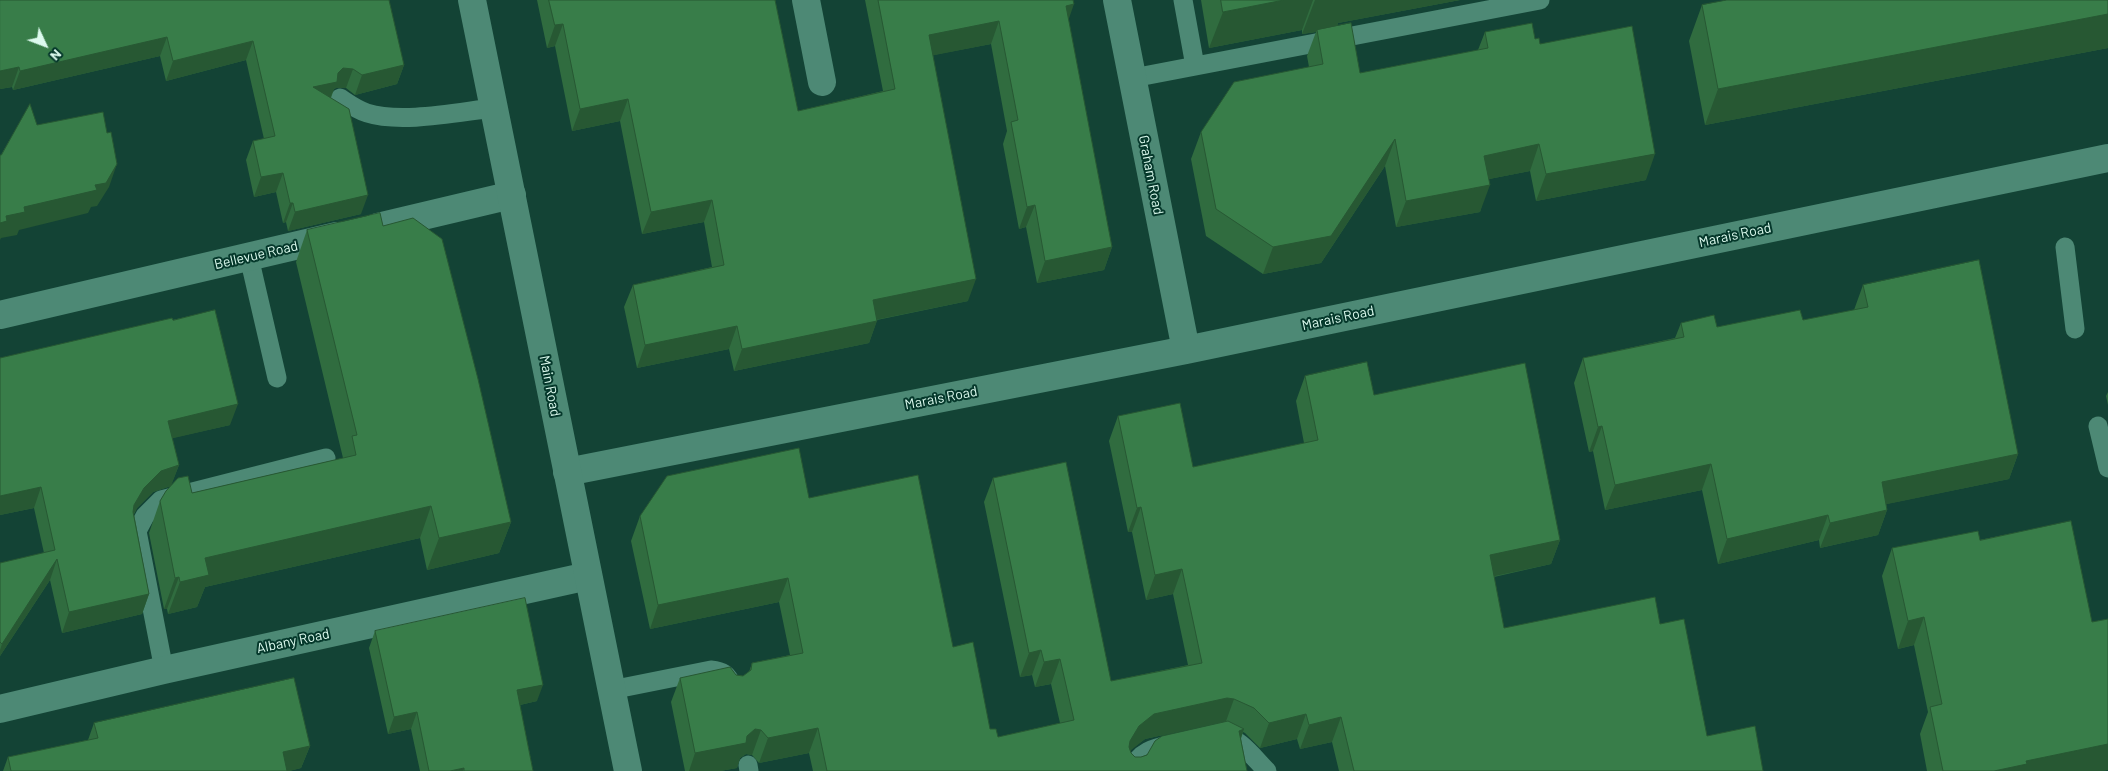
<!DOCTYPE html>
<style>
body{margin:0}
#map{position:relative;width:2108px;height:771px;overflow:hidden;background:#134335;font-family:Barlow,sans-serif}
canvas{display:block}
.north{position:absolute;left:20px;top:20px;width:50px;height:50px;-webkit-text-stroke:4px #05382b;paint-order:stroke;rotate:133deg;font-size:14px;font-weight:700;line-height:20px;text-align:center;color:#dcfaee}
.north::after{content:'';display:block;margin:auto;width:18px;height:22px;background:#dcfaee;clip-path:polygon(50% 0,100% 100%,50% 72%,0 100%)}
</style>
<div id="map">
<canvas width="2108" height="771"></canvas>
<div class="north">N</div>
</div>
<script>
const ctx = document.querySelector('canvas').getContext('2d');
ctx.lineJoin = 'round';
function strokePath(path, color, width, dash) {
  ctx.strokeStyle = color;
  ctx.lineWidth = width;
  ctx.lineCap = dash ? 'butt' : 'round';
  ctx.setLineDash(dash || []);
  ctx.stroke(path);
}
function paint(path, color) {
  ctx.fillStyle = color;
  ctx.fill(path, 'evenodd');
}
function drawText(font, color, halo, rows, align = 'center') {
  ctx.font = font + ' Barlow,sans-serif';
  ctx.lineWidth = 4;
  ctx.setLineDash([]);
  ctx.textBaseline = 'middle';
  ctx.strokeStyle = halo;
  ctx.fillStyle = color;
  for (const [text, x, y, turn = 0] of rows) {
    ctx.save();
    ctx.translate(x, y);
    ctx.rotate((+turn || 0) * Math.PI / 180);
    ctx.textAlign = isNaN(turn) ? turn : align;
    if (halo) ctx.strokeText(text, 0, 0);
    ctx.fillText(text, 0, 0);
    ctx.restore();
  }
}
const service = new Path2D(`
 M1183 0 1195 66
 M1133 78 1540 0
 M340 98C349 104 357 110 367 113 401 124 458 112 494 108
 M2065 247 2075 329
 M249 257 277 378
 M2098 426 2108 468
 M164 670 137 531 145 516 161 500 326 458
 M611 690 711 670C722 671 728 674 732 686
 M1220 734C1240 738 1253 757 1267 771
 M748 765 749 771
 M1131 771C1139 751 1154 748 1173 744`);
const minor = new Path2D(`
 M806 0 822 82
 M1117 0 1186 350
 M377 227 512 195
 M0 315 337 236
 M567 472 1186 350 2108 158
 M0 709 164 670 588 576`);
const secondary = new Path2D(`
 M472 0 628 771`);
const wall = new Path2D(`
 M0 0 404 65 397 84 355 95 346 88H336L334 89 331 98 361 214 288 231 286 222 283 223 276 192 254 197 246 160 253 141 264 139 246 60 166 81 160 56 13 90 12 87 0 89Z
 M537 0H775L798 111 883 91 865 0H1073L1068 19 1112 247 1104 270 1037 283 1026 227 1019 229 1003 144 1007 131 991 44 933 55 968 301 877 320 869 343 734 371 729 349 637 368 624 307 633 285 712 267 704 222 642 234 620 121 572 131 555 46 547 48Z
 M1201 0H1460L1338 23 1337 26 1360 73 1478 50 1485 32 1535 39 1540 44 1646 180 1536 201 1530 171 1489 179 1480 212 1396 227 1385 166 1321 263 1263 274 1206 236 1191 159 1201 132 1309 67 1307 56 1316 32 1302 34V30L1209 48Z
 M2108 0V48L1705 125 1689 41 1702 5Z
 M383 226 511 522 499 553 427 570 420 538 205 587 197 607 168 614 167 609H164L149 533 160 501 171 486 153 492 137 508 134 514 149 594 142 614 62 633 50 580 0 656V563L44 553 34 508 0 515V358L173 320 230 425 172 438 179 465 171 485 192 493 343 458 296 262 307 230Z
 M1863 285 2018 454 2009 479 1886 504 1887 510 1878 535 1820 548 1819 540 1718 564 1702 490 1605 510 1593 451 1589 452 1574 383 1583 358 1675 338 1681 323 1717 327 1803 320 1854 310Z
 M1305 376 1374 395 1560 540 1551 564 1494 577 1504 628 1660 624 1707 736 1763 771H1339L1332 742 1300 749 1297 739 1260 748 1245 733 1243 732 1241 739 1247 771H813L809 753 759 763 752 755 746 754 740 758 737 768 720 771H685L671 702 680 678 736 675 743 676 749 672 752 663 790 655 779 602 650 629 631 541 640 516 809 498 953 647 990 729 998 737 1060 723 1051 684 1035 687 1032 675 1020 677 984 502 993 478 1111 681 1188 665 1173 594 1146 600 1132 532H1128L1109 441 1118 416 1193 467 1304 443 1296 401ZM1218 723 1141 757H1135L1131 753 1130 750 1145 739Z
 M2108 392V405L2106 396Z
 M1980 540 2092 622 2108 619V770L2101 771H1927L1920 734 1928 712 1914 645 1898 649 1882 576 1892 548Z
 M375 631 537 701 520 705 533 771H420L411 729 388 734 369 648Z
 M94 723 310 746 301 768 289 771H3L8 757 88 740Z`);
const shadedWall = new Path2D(`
 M1284 0H1313L1302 30 1209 48 1223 12Z
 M1315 0H1460L1338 23 1337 28 1317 30 1316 32 1302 34Z
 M1074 4 1066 27V6Z
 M2108 14V48L1705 125 1718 89Z
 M999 21 991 44 920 58 929 35Z
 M563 24 555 46 547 48 555 25Z
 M167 37 160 56 13 90 20 71Z
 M253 41 246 60 166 81 173 61Z
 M404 65 397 84 355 95 362 75Z
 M19 67 12 87 0 89V71Z
 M343 68 353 69 346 88H336L334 89 329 101 313 87 338 73Z
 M628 99 620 121 572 131 580 109Z
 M1395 139 1385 166 1321 263 1263 274 1273 247Z
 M1539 144 1530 171 1474 182 1484 156Z
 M1655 154 1646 180 1536 201 1546 174Z
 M117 164 109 187 97 206 91 207 88 213 19 230 17 235 1 238 0 240V223L6 216 24 207 95 185Z
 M283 173 276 192 254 197 261 177Z
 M1490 185 1480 212 1396 227 1406 201Z
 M368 195 361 214 288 231 295 212Z
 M712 200 704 222 642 234 651 212Z
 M290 203H293L286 222 283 223Z
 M1035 205 1026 227 1019 229 1027 207Z
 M1112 247 1104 270 1037 283 1045 261Z
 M976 279 968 301 865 322 873 300Z
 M877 321 869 343 734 371 742 349Z
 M737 326 729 349 637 368 645 345Z
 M238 404 230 425 161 441 168 421Z
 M1602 426 1593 451 1589 452 1598 427Z
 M2018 454 2009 479 1873 507 1882 482Z
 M1711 464 1702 490 1605 510 1615 485Z
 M179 465 171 486 153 492 137 508 127 526 134 505 144 488 161 471Z
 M41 487 34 508 0 515V496Z
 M431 506 420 538 205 587 197 607 168 614 180 582 205 558Z
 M1141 507 1132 532H1128L1137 508Z
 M1887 510 1878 535 1820 548 1830 523Z
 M1828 515 1819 540 1718 564 1727 539Z
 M511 522 499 553 427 570 439 538Z
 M1560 540 1551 564 1481 579 1490 555Z
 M57 559 50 580 0 656V650L2 644Z
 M1182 569 1173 594 1146 600 1155 575Z
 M179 577 167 609H164L175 578Z
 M788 578 779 602 650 629 658 605Z
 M149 594 142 614 62 633 69 612Z
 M1924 617 1914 645 1898 649 1908 621Z
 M1041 650 1032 675 1020 677 1029 653Z
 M1060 659 1051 684 1035 687 1044 662Z
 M543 685 537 701 511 707 517 690Z
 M1227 698 1234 699 1225 724 1218 723 1145 739 1130 751 1121 766 1130 741 1139 726 1154 714Z
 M417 712 411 729 388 734 394 717Z
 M1306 714 1297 739 1260 748 1269 723Z
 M1341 717 1332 742 1300 749 1309 725Z
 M818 728 809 753 759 763 768 738Z
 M755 729 761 730 752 755 746 754 740 758 737 768 720 771H689L695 753 747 736Z
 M1244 729 1235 754 1239 731Z
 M2108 744V770L2101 771H1994L2026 761Z
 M310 746 301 768 289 771H276L283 752Z
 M464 768 463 771H450Z`);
const building = new Path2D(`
 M0 0H389L404 65 362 75 353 69 343 68 338 73 337 82 313 87 349 109 368 195 295 212 293 203H290L283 173 261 177 253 141 275 136 253 41 173 61 167 37 20 71 19 67 0 71Z
 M549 0H775L798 111 895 89 878 0H1073L1074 4 1066 6 1112 247 1045 261 1035 205 1027 207 1011 122 1018 120 999 21 929 35 976 279 873 300 877 321 742 349 737 326 645 345 633 285 724 265 712 200 651 212 628 99 580 109 563 24 555 25Z
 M1221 0H1284L1223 12Z
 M1727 0H2108V14L1718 89 1702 5Z
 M1351 23 1360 73 1488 48 1485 32 1532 23 1535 39 1539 38 1540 44 1632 26 1655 154 1546 174 1539 144 1484 156 1490 185 1406 201 1395 139 1331 236 1273 247 1216 209 1201 132 1234 82 1323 64 1317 30Z
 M30 104 37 125 103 112 107 133 111 132 117 164 106 183 95 185 97 190 24 207 25 212 6 216 7 221 0 223V155H1Z
 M380 213 383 226 413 218 442 239 478 379 511 522 439 538 431 506 205 558 209 575 180 582 179 577 175 578 160 501 166 491 178 478 188 476 192 493 356 455 352 436 357 435 307 230Z
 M1979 260 2018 454 1882 482 1887 510 1830 523 1828 515 1727 539 1711 464 1615 485 1602 426 1598 427 1583 358 1684 337 1681 323 1714 315 1717 327 1800 310 1803 320 1868 307 1863 285Z
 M215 310 238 404 168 421 179 465 161 471 144 488 134 505 133 512 149 594 69 612 57 559 2 644 0 642V563L55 550 41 487 0 496V358L172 318 173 320Z
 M1367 362 1374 395 1525 363 1560 540 1490 555 1504 628 1655 597 1660 624 1684 619 1707 736 1755 726 1763 771H1354L1341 717 1309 725 1306 714 1269 723 1254 708 1234 699 1227 698 1154 714 1139 726 1130 741 1129 747 1131 753 1135 757H1141L1147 755 1155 741 1162 736 1228 721 1244 729 1239 731 1247 771H827L818 728 768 738 761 730 755 729 747 736 746 743 695 753 680 678 730 667 736 675 743 676 751 670 752 663 803 653 788 578 658 605 640 516 667 476 799 448 809 498 918 475 953 647 973 642 990 729H996L998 737 1074 720 1060 659 1044 662 1041 650 1029 653 993 478 1066 462 1111 681 1202 663 1182 569 1155 575 1141 507 1137 508 1118 416 1180 403 1193 467 1318 440 1305 376Z
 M2071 521 2092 622 2108 619V744L2026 761 2027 764 1994 771H1943L1930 707 1942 704 1924 617 1908 621 1892 548 1978 531 1980 540Z
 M525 598 543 685 517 690 533 771H464V768L450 771H429L417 712 394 717 375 631Z
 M294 678 310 746 283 752 287 771H11L8 757 98 738 94 723Z`);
const streetNames = [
 ["Graham Road",1151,175,79],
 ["Marais Road",1735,235,-12],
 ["Bellevue Road",256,255,-13],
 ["Marais Road",1338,318,-12],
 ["Main Road",550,386,79],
 ["Marais Road",941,398,-11],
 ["Albany Road",293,641,-12]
];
strokePath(service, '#4d8975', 19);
strokePath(minor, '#4d8975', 28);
strokePath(secondary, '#4d8975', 28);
paint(wall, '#306c3f');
paint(shadedWall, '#275833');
paint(building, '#387d49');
strokePath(building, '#275833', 1);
drawText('14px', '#dcfaee', '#05382b', streetNames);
</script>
